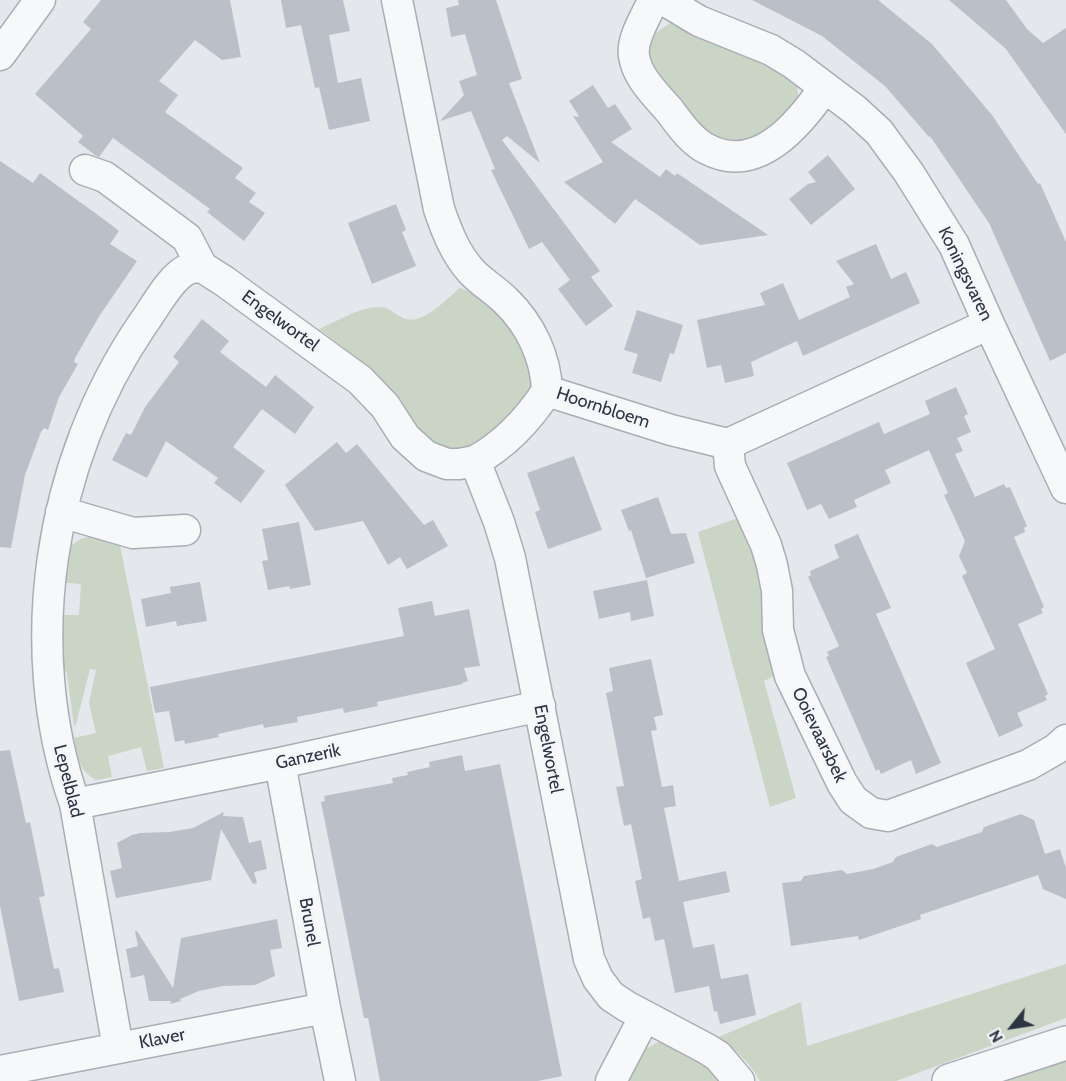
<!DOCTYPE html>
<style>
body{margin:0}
#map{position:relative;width:1066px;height:1081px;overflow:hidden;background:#e4e7eb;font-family:Cabin,sans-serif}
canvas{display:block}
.north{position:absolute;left:982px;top:997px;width:60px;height:60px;-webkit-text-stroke:4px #f4f6f9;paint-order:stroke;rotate:240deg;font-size:16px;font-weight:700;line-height:24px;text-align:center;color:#2c3543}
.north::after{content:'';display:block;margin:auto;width:21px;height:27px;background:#2c3543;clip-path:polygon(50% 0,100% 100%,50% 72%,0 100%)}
</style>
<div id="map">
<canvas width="1066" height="1081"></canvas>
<div class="north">N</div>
</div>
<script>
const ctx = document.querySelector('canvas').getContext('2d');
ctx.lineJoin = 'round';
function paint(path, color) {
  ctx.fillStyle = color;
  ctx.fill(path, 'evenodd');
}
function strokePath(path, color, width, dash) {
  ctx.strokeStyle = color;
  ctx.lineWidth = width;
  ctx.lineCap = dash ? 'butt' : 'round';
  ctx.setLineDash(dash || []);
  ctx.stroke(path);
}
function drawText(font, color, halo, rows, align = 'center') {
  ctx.font = font + ' Cabin,sans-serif';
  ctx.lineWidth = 5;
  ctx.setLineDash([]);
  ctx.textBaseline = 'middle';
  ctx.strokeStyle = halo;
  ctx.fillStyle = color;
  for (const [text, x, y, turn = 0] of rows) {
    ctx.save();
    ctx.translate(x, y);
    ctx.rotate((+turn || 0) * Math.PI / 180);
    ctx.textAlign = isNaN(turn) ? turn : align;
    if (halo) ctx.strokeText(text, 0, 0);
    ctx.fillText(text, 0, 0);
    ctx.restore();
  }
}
const green = new Path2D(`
 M671 23 790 74 797 86 799 99 760 140 743 146 711 140 647 61C651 40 651 33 671 23Z
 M460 288 482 296 514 327 536 380 510 422 470 449 441 451 418 435 354 356 319 329C338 321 360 307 380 307 390 307 397 316 405 319 425 324 446 299 460 288Z
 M741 517 763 568 776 675 764 681 796 798 770 807 698 532Z
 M88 537H96L120 545 164 768 147 771 141 747 108 756 112 777 96 780C78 770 78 756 74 738L96 733 89 703 96 670 90 669 76 724 74 726 67 673 59 665 58 615H79L81 584 59 582 67 548 81 539Z
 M1066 964V1018L896 1081H760C750 1063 734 1047 716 1038L801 1002 807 1046Z
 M665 1038 728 1081H627L641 1052Z
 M1066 1058V1081H1008L1007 1079Z`);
const building = new Path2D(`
 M101 0H230L241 57 222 60 195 40 159 81 178 95 165 112 243 168 235 178 256 193 249 202 265 213 244 241 207 212 210 209 113 138 99 157 95 155 78 142 83 136 35 94 91 29 83 22Z
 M281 0H343L350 31 329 35 338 83 361 78 370 121 329 130 319 87 315 88 301 25 286 28Z
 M458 0H496L522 79 509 83 540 163 507 136 502 140 600 271 591 277 613 306 586 326 558 289 570 280 542 242 529 249 491 170 495 169 471 111 440 121 464 95 459 81 477 75 465 34 451 37 446 8 459 5Z
 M752 0H878L932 44 992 115 1038 184 1040 183 1066 242V353L1050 361 989 223 930 136 929 137 885 86 822 36Z
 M949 0H1006L1027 29 1043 43 1066 28V134L1006 49Z
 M593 85 608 108 615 104 632 129 611 142 660 177 666 169 675 176 677 173 768 235 700 245 635 199 615 224 564 182 603 162 573 116 577 117 579 116 569 101Z
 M828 155 855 189 811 225 789 199 808 184 816 182 808 172Z
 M0 161 33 183 40 173 106 221 119 231 110 244 137 261 100 315 75 358 74 362 78 364 59 397 48 430 44 428 41 432 25 475 11 548 0 547Z
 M396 204 406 230 402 232 416 266 372 284 348 223Z
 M876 244 891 279 906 272 920 303 803 356 797 341 751 362 754 376 725 383 721 365 707 368 697 320 765 305 760 293 783 283 799 320 850 297 846 287 854 284 836 261Z
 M637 310 683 325 674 354 670 353 661 382 632 373 638 354 624 350Z
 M202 319 229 341 220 352 266 387 275 375 314 407 295 434 262 409 233 447 265 471 241 503 214 483 218 478 166 441 147 478 112 460 126 433 131 435 145 407 179 362 173 357Z
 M956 387 968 414 964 416 971 432 957 438 963 451 955 454 975 497 1004 484 1006 488 1010 487 1027 526 1024 528 1025 532 1014 537 1044 607 1041 609 1043 613 1018 624 1048 694 1045 696 1047 700 1017 713 1023 726 999 737 966 663 995 649 962 576 967 573 959 556 965 541 944 495 948 493 929 450 885 470 891 483 854 500 857 507 829 519 821 504 807 510 787 463 879 422 884 434 930 414 925 401Z
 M337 442 346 453 357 444 424 525 433 520 448 546 407 569 400 557 388 565 363 521 315 531 285 485Z
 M574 456 602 530 548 549 535 512 540 510 527 473Z
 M658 497 671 534 686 533 695 563 646 578 631 530 629 531 621 510Z
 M299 522 311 585 290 589 289 586 268 590 262 561 268 560 262 529Z
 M858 534 891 608 876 614 941 763 916 774 911 760 881 774 879 769 876 771 826 657 829 656 827 652 839 646 808 577 811 575 810 571 839 558 834 545Z
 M647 580 654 616 631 621 630 612 599 619 593 591Z
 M200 582 207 621 177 626 176 621 146 627 141 599 171 593 170 587Z
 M432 601 435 616 469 609 480 666 464 668 468 681 462 683 463 684 377 702 378 706 344 713 343 708 297 717 298 722 264 728 263 724 218 734 219 737 185 744 184 740 175 742 169 711 155 713 150 687 404 636 398 608Z
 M651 659 663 715 654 717 657 730 651 731 662 787 673 785 676 806 664 808 679 881 726 871 730 892 683 902 693 948 714 944 721 979 748 974 756 1015 720 1024 717 1011 714 1012 709 986 675 993 664 939 655 941 650 917 643 919 635 881 642 879 631 824 624 826 616 787 624 786 606 693 613 691 609 668Z
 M10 750 26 823 30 822 45 896 39 897 54 969 59 968 64 992 19 1001 0 906V751Z
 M462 755 465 771 500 764 562 1076 538 1081H380L368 1018H364L321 802 325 801 324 796 393 783 392 778 408 775 407 772 430 767 429 762Z
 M224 812 223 816 243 817 249 843 261 840 267 869 254 872 257 883 253 884 221 829 211 880 116 898 110 871 122 868 117 843 132 835 140 833 169 832 193 828Z
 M1021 814 1034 820 1045 854 1060 849 1066 868V899L1043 889 1038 875 920 915 921 919 859 940 858 936 791 946 782 883 801 881 804 876 842 870 847 874 873 869 893 862 896 857 932 844 937 847 982 832 984 827Z
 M277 919 282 948 270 950 275 976 255 985 223 986 199 991 180 999 181 1001 170 1004 171 1001H149L144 975 131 978 126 949 138 946 135 931H137L173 988 181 938Z`);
const minor = new Path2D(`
 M397 0 439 209C447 232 455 253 471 271 481 282 495 290 506 301 530 324 546 357 547 391L671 430 728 444 989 324
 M653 0C647 16 631 38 634 56 637 77 655 94 669 110 679 123 691 141 707 149 758 176 800 123 825 87
 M664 0 699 21 771 50 794 64 855 110 879 132 909 173 954 245 989 324 1066 488
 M0 55 40 0
 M85 170 105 177 187 238 202 267 224 281 360 380 385 406 405 437 426 456 447 464H459L475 461 499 522 510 558 589 959 598 979 611 996 626 1006 707 1049 718 1056 739 1081
 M728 444 730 466 766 545 772 565 777 591 778 630 790 676 842 783 853 800 871 813 888 816 1028 765 1056 749 1066 740
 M475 461C506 444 528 420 547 391
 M61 512 133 533 185 530
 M280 763 325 1008 340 1081
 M75 804 280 763 540 706
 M118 1048 75 804C20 647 49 462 142 325 154 309 170 277 188 269 192 267 198 268 202 267
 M0 1071 325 1008
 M611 1081 645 1016`);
const tertiary = new Path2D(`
 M949 1081 1066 1043`);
const streetNames = [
 ["Koningsvaren",965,274,64],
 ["Engelwortel",280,321,36],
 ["Hoornbloem",603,408,18],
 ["Ooievaarsbek",819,735,64],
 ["Engelwortel",548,749,79],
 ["Ganzerik",308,757,-12],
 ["Lepelblad",68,781,76],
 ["Brunel",309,922,80],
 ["Klaver",162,1039,-11]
];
paint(green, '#cad5c5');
paint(building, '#bbc0c8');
strokePath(minor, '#a9aeb5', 33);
strokePath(tertiary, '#a9aeb5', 36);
strokePath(minor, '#f7f8fa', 30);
strokePath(tertiary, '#f7f8fa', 33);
drawText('18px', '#2c3543', '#f4f6f9', streetNames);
</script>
